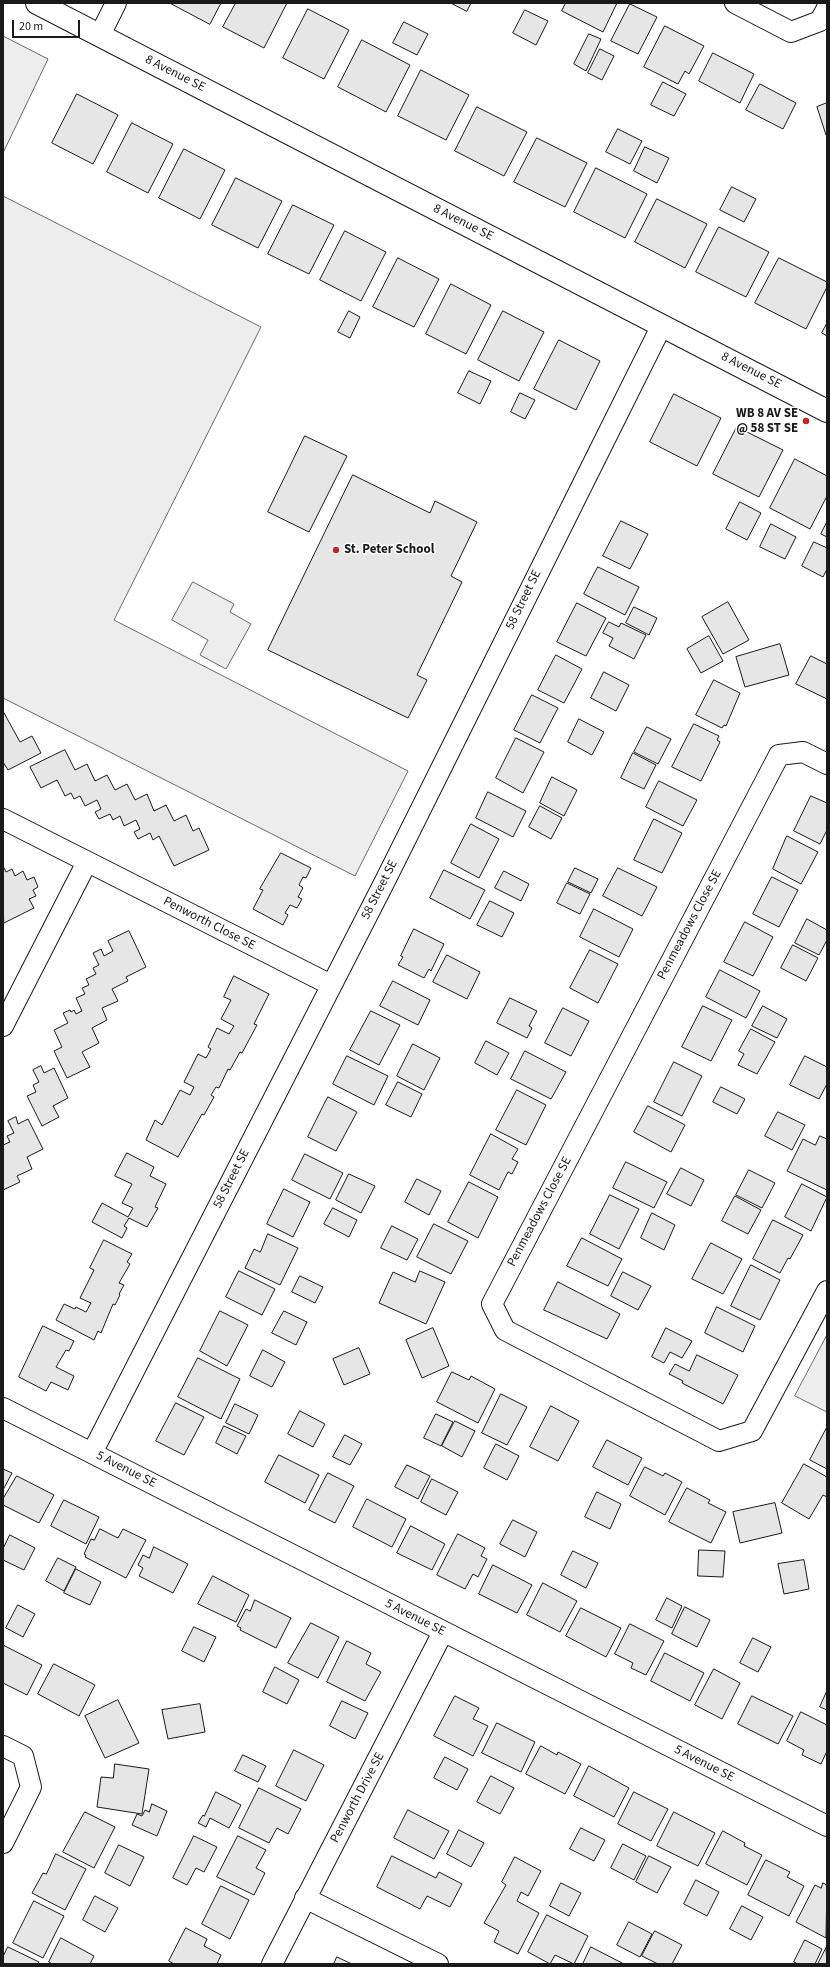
<!DOCTYPE html>
<style>
body{margin:0}
#map{position:relative;width:830px;height:1967px;overflow:hidden;background:#fff;font-family:"Source Sans 3",sans-serif}
canvas{display:block}
.frame{position:absolute;inset:0;border:4px solid #1a1a1a;pointer-events:none}
.scale{position:absolute;left:12px;top:20px;width:68px;height:18px;box-sizing:border-box;border:2px solid #1a1a1a;border-top:0;padding-left:5px;font-size:12px;line-height:14px;white-space:nowrap;color:#1a1a1a;-webkit-text-stroke:3px #fff;paint-order:stroke}
</style>
<div id="map">
<canvas width="830" height="1967"></canvas>
<div class="frame"></div>
<div class="scale">20 m</div>
</div>
<script>
const ctx = document.querySelector('canvas').getContext('2d');
ctx.lineJoin = 'round';
function paint(path, color) {
  ctx.fillStyle = color;
  ctx.fill(path, 'evenodd');
}
function strokePath(path, color, width, dash) {
  ctx.strokeStyle = color;
  ctx.lineWidth = width;
  ctx.lineCap = dash ? 'butt' : 'round';
  ctx.setLineDash(dash || []);
  ctx.stroke(path);
}
function drawText(font, color, halo, rows, align = 'center') {
  ctx.font = font + ' "Source Sans 3",sans-serif';
  ctx.lineWidth = 3;
  ctx.setLineDash([]);
  ctx.textBaseline = 'middle';
  ctx.strokeStyle = halo;
  ctx.fillStyle = color;
  for (const [text, x, y, turn = 0] of rows) {
    ctx.save();
    ctx.translate(x, y);
    ctx.rotate((+turn || 0) * Math.PI / 180);
    ctx.textAlign = isNaN(turn) ? turn : align;
    if (halo) ctx.strokeText(text, 0, 0);
    ctx.fillText(text, 0, 0);
    ctx.restore();
  }
}
const built = new Path2D(`
 M3 36 48 59 3 153Z
 M3 196 261 327 114 620 408 771 355 876 3 698Z
 M193 582 234 604 230 612 251 624 226 669 200 655 208 640 172 620Z
 M827 1335V1412L795 1396Z`);
const building = new Path2D(`
 M170 3H221L210 24Z
 M236 3H287L264 48 223 27Z
 M451 3H471L467 11Z
 M566 3H617L603 32 562 11Z
 M630 4 657 17 638 54 611 41Z
 M308 9 349 30 324 79 283 58Z
 M525 10 548 21 536 45 513 33Z
 M404 22 428 34 417 55 393 43Z
 M665 26 704 46 689 74 685 71 678 84 644 67Z
 M589 34 601 39 586 71 574 64Z
 M362 40 410 65 386 112 338 87Z
 M600 49 614 56 602 80 588 73Z
 M713 53 754 74 740 103 699 81Z
 M421 70 469 95 446 140 398 116Z
 M663 82 686 94 674 116 651 105Z
 M760 84 796 103 783 129 746 110Z
 M77 94 118 115 93 164 52 143Z
 M827 103V135H826L817 107Z
 M477 107 527 132 504 176 455 151Z
 M132 123 173 144 148 193 107 172Z
 M618 129 642 141 630 164 606 152Z
 M537 138 587 163 565 207 514 182Z
 M645 147 669 158 657 183 634 171Z
 M184 149 225 170 200 219 159 198Z
 M596 168 647 194 625 238 574 212Z
 M236 178 282 201 258 248 212 225Z
 M732 187 756 199 744 222 720 210Z
 M657 199 707 224 685 268 635 242Z
 M293 205 334 225 309 274 268 254Z
 M719 227 769 252 746 297 696 272Z
 M345 231 386 252 361 301 320 280Z
 M398 258 439 279 414 327 373 307Z
 M779 258 827 282V287L806 329 755 303Z
 M451 284 491 305 466 354 426 334Z
 M349 311 360 317 350 338 338 332Z
 M503 311 544 332 519 381 478 360Z
 M827 323V336L822 333Z
 M559 340 600 361 576 410 534 389Z
 M469 371 491 381 480 404 458 393Z
 M520 393 535 400 525 419 511 412Z
 M674 394 721 418 697 466 650 442Z
 M737 427 783 450 759 497 713 474Z
 M305 436 347 456 309 532 268 512Z
 M795 459 827 476V496L810 529 770 508Z
 M353 475 430 513 435 501 477 522 451 576 462 582 417 675 427 680 408 718 268 650Z
 M740 502 761 513 747 540 726 529Z
 M621 521 648 534 630 569 603 556Z
 M827 522V537L821 534Z
 M771 524 796 537 785 559 760 547Z
 M814 542 827 548V569L823 577 802 566Z
 M598 567 639 587 625 615 584 594Z
 M728 602 749 640 723 654 702 617Z
 M577 603 606 618 586 656 557 642Z
 M634 607 657 618 649 635 626 623Z
 M609 622 619 627 621 623 646 635 634 659 609 646 613 638 603 633Z
 M709 636 723 661 701 673 687 649Z
 M780 644 789 675 745 687 736 657Z
 M556 655 582 669 564 703 538 690Z
 M811 656 827 664V699L796 684Z
 M604 672 629 685 616 711 591 698Z
 M714 680 740 693 726 726 724 725 722 728 696 715Z
 M532 695 558 708 540 743 514 730Z
 M3 711 20 742 32 736 41 753 8 770 3 762Z
 M579 719 604 732 592 755 568 742Z
 M694 724 719 736 717 740 720 742 701 781 672 767Z
 M647 727 671 739 658 764 634 752Z
 M516 738 544 752 523 793 496 778Z
 M65 750 75 770 87 764 95 781 107 775 115 790 127 784 135 800 147 794 154 811 166 805 174 821 186 815 193 831 199 828 209 850 174 866 159 836 153 840 150 833 138 839 134 832 140 829 136 820 124 826 120 816 113 820 110 814 99 819 95 812 101 809 97 800 85 806 80 796 74 799 71 793 65 796 57 780 41 788 30 767Z
 M633 753 656 765 644 789 621 778Z
 M552 777 577 790 564 816 540 803Z
 M659 781 697 800 683 826 646 807Z
 M488 792 526 811 513 837 476 818Z
 M811 796 827 803V830L820 844 794 831Z
 M540 806 562 818 551 839 529 827Z
 M654 819 682 833 662 873 634 860Z
 M471 824 499 839 479 878 451 863Z
 M787 836 818 852 801 884 773 869Z
 M281 853 311 868 306 878 303 877 299 885 303 888 298 897 302 899 297 908 290 905 285 913 288 915 283 925 253 909 263 890 260 889Z
 M3 866 6 872 12 869 15 876 23 871 27 880 34 877 38 887 33 890 36 896 29 899 34 908 4 923Z
 M575 868 598 879 591 893 568 882Z
 M618 868 657 887 642 916 603 896Z
 M444 870 485 890 470 919 430 898Z
 M504 871 529 884 521 901 495 888Z
 M772 877 798 890 779 927 753 914Z
 M567 883 590 894 580 914 557 903Z
 M490 901 514 913 502 937 477 925Z
 M594 909 633 929 619 957 580 937Z
 M807 919 827 930V940L819 955 795 943Z
 M745 922 773 937 753 976 724 962Z
 M414 929 444 944 431 971 429 969 424 978 398 965 403 957 401 956Z
 M129 931 146 967 126 977 128 981 112 989 118 1001 102 1008 107 1020 92 1028 99 1043 82 1052 90 1067 67 1078 54 1051 62 1047 54 1030 68 1023 63 1013 70 1010 71 1012 74 1010 76 1014 82 1011 76 998 85 994 82 988 89 985 86 979 96 974 93 968 99 965 93 953 101 949 104 956 113 951 108 941Z
 M793 945 818 958 806 981 781 968Z
 M590 950 618 964 598 1003 570 988Z
 M447 955 480 972 467 999 433 982Z
 M720 970 760 991 746 1018 706 997Z
 M234 976 269 994 254 1024 257 1025 242 1053 240 1052 230 1070 228 1069 219 1088 216 1087 211 1095 214 1097 204 1115 202 1114 178 1157 146 1140 155 1120 162 1125 180 1090 190 1095 194 1087 184 1082 198 1054 206 1058 211 1049 208 1047 217 1028 229 1034 234 1026 221 1019 231 1000 224 997Z
 M393 981 430 1000 418 1025 380 1006Z
 M510 998 537 1011 529 1026 532 1028 527 1038 497 1023Z
 M703 1006 732 1020 711 1061 682 1047Z
 M763 1006 787 1019 777 1038 752 1026Z
 M563 1008 589 1021 571 1056 545 1043Z
 M371 1011 400 1025 379 1065 350 1050Z
 M751 1029 775 1042 757 1074 738 1065 744 1054 739 1051Z
 M486 1041 509 1053 497 1075 475 1063Z
 M413 1044 440 1058 424 1090 397 1076Z
 M525 1051 566 1072 551 1099 511 1079Z
 M347 1056 388 1076 374 1105 333 1084Z
 M805 1056 827 1067V1084L819 1099 790 1085Z
 M674 1062 702 1076 682 1116 654 1102Z
 M41 1066 44 1073 54 1068 68 1098 53 1106 59 1117 42 1126 27 1096 36 1092 33 1085 39 1082 33 1070Z
 M398 1082 422 1094 411 1117 386 1105Z
 M721 1087 745 1099 737 1114 713 1102Z
 M517 1090 546 1105 526 1145 496 1130Z
 M328 1097 357 1112 336 1151 308 1137Z
 M648 1106 685 1125 671 1152 634 1132Z
 M778 1112 805 1125 792 1150 765 1136Z
 M16 1117 18 1124 28 1119 43 1149 27 1157 32 1169 17 1176 20 1182 3 1190V1145L10 1142 7 1136 14 1133 8 1121Z
 M491 1134 518 1149 512 1159 518 1162 512 1174 508 1172 499 1190 470 1175Z
 M820 1136 827 1139V1190L787 1171 803 1139 815 1145Z
 M127 1153 154 1167 150 1176 166 1184 155 1207 158 1208 147 1227 129 1218 124 1226 127 1228 122 1238 92 1222 102 1203 128 1217 133 1208 122 1203 132 1184 115 1176Z
 M305 1154 343 1173 330 1199 292 1180Z
 M626 1162 667 1182 654 1208 613 1188Z
 M681 1168 704 1180 691 1206 667 1194Z
 M749 1170 775 1183 762 1208 736 1195Z
 M349 1174 375 1186 361 1213 336 1200Z
 M417 1179 441 1191 429 1215 405 1202Z
 M469 1182 498 1197 478 1238 448 1222Z
 M802 1184 827 1197 811 1231 785 1217Z
 M284 1189 310 1202 293 1237 267 1224Z
 M610 1195 639 1209 619 1249 590 1234Z
 M735 1196 761 1210 748 1234 722 1221Z
 M333 1208 357 1220 349 1237 324 1224Z
 M652 1213 675 1225 664 1250 641 1238Z
 M773 1220 803 1235 790 1259 788 1258 780 1273 753 1259Z
 M434 1224 468 1241 451 1274 417 1257Z
 M392 1226 418 1239 407 1260 381 1248Z
 M268 1234 298 1248 280 1285 245 1268 254 1249 260 1252Z
 M582 1238 622 1259 608 1286 567 1266Z
 M104 1240 132 1254 127 1262 130 1264 119 1283 124 1285 119 1294 120 1295 115 1305 113 1304 101 1333 98 1331 94 1340 56 1320 64 1304 75 1309 76 1307 86 1312 91 1303 80 1298 94 1270 90 1268Z
 M711 1243 742 1259 723 1294 692 1279Z
 M751 1265 780 1280 760 1320 731 1306Z
 M239 1271 275 1289 262 1315 226 1297Z
 M420 1271 445 1282 426 1324 379 1303 393 1272 415 1282Z
 M623 1272 651 1286 638 1310 611 1296Z
 M300 1276 323 1287 315 1303 292 1292Z
 M558 1282 620 1314 607 1339 544 1310Z
 M717 1307 755 1326 743 1352 705 1333Z
 M220 1311 248 1325 227 1366 200 1351Z
 M284 1311 307 1322 296 1345 272 1333Z
 M43 1326 74 1341 69 1351 66 1350 56 1367 74 1376 68 1390 51 1382 46 1391 19 1377Z
 M433 1328 449 1366 422 1378 406 1340Z
 M666 1328 692 1341 682 1358 670 1352 664 1363 652 1357Z
 M359 1348 370 1374 344 1385 333 1359Z
 M263 1350 285 1362 272 1387 250 1376Z
 M697 1355 738 1375 723 1404 682 1383 683 1381 669 1374 675 1364 689 1371Z
 M198 1358 240 1379 221 1419 178 1397Z
 M452 1372 469 1380 471 1376 495 1389 478 1423 437 1402Z
 M501 1394 527 1407 507 1445 482 1433Z
 M176 1403 204 1417 184 1455 156 1441Z
 M235 1404 258 1415 249 1434 226 1423Z
 M551 1406 579 1421 558 1461 530 1447Z
 M300 1411 325 1424 313 1447 288 1434Z
 M436 1414 453 1422 441 1446 424 1438Z
 M455 1421 475 1431 462 1457 442 1446Z
 M224 1426 246 1436 237 1454 216 1443Z
 M827 1427V1469L810 1460Z
 M345 1435 362 1444 350 1465 333 1457Z
 M607 1440 642 1458 628 1485 593 1467Z
 M496 1444 519 1456 507 1480 484 1468Z
 M279 1455 319 1475 305 1503 265 1482Z
 M804 1464 827 1477V1497L823 1495 809 1519 782 1503Z
 M407 1465 430 1476 418 1499 395 1487Z
 M645 1467 663 1476 665 1473 682 1482 665 1515 630 1496Z
 M3 1469 12 1473 3 1490Z
 M328 1473 354 1486 335 1523 309 1510Z
 M17 1476 54 1495 39 1523 3 1505V1499Z
 M432 1479 458 1492 446 1515 421 1502Z
 M687 1488 710 1500 708 1503 726 1512 711 1543 669 1522Z
 M597 1492 621 1504 610 1529 585 1517Z
 M367 1499 406 1519 392 1547 353 1527Z
 M64 1500 99 1517 86 1544 51 1526Z
 M775 1503 782 1533 740 1543 733 1512Z
 M513 1520 537 1532 525 1557 500 1544Z
 M411 1526 445 1544 432 1570 397 1553Z
 M100 1529 118 1538 123 1529 146 1540 126 1578 85 1557 86 1555 84 1554 91 1539 94 1540Z
 M458 1534 485 1548 481 1556 487 1559 478 1577 473 1574 465 1589 437 1575Z
 M10 1535 35 1548 24 1570 3 1560V1549Z
 M154 1547 188 1564 173 1593 139 1576 143 1568 138 1565 143 1555 149 1558Z
 M699 1550 725 1551 723 1577 698 1576Z
 M573 1551 598 1563 586 1588 561 1575Z
 M58 1558 76 1567 64 1591 46 1581Z
 M804 1560 809 1589 784 1594 778 1564Z
 M493 1565 532 1585 517 1613 479 1594Z
 M76 1569 101 1582 90 1605 64 1593Z
 M213 1576 249 1595 236 1622 198 1604Z
 M543 1583 577 1601 560 1632 527 1615Z
 M667 1598 682 1606 672 1628 656 1620Z
 M255 1600 291 1618 276 1648 240 1630 241 1628 237 1626 246 1609 250 1611Z
 M18 1605 35 1614 23 1637 6 1628Z
 M685 1607 710 1620 697 1647 672 1634Z
 M581 1608 621 1628 606 1657 566 1636Z
 M311 1623 339 1637 318 1678 288 1663Z
 M630 1624 664 1641 646 1675 631 1668 633 1663 615 1654Z
 M194 1627 216 1637 204 1662 182 1651Z
 M753 1638 771 1647 758 1672 740 1663Z
 M347 1641 371 1653 366 1664 381 1672 365 1701 327 1682Z
 M3 1645 42 1665 27 1695 3 1683Z
 M665 1653 704 1673 690 1701 651 1681Z
 M54 1664 95 1685 79 1716 38 1694Z
 M275 1667 299 1680 287 1704 263 1692Z
 M714 1669 740 1683 722 1719 695 1705Z
 M827 1691V1710L820 1707Z
 M455 1696 479 1708 473 1719 488 1726 473 1756 434 1736Z
 M752 1696 793 1716 778 1744 738 1724Z
 M118 1700 139 1743 105 1758 85 1716Z
 M342 1701 368 1713 355 1739 330 1726Z
 M200 1704 205 1732 168 1739 162 1710Z
 M801 1712 827 1725V1751L821 1764 802 1755 804 1750 787 1741Z
 M497 1723 535 1742 521 1772 482 1753Z
 M541 1746 557 1755 558 1752 581 1764 565 1794 526 1774Z
 M294 1750 324 1765 306 1801 276 1786Z
 M243 1755 266 1766 258 1782 235 1771Z
 M445 1757 468 1769 457 1790 434 1778Z
 M115 1764 149 1769 142 1814 97 1807 101 1777 113 1778Z
 M589 1766 629 1788 614 1817 574 1796Z
 M491 1776 514 1788 500 1814 477 1802Z
 M259 1788 301 1809 288 1834 277 1828 269 1843 239 1828Z
 M216 1792 241 1805 229 1828 210 1818 206 1827 198 1823 203 1815 204 1816Z
 M634 1792 668 1809 651 1841 618 1824Z
 M152 1804 167 1811 157 1836 132 1825 137 1814 142 1816 145 1810 149 1812Z
 M408 1810 449 1831 434 1859 394 1838Z
 M85 1812 115 1827 94 1868 63 1852Z
 M674 1812 715 1833 698 1866 657 1846Z
 M581 1828 605 1840 594 1861 570 1849Z
 M459 1830 484 1843 471 1867 447 1854Z
 M723 1831 745 1843 744 1846 762 1855 747 1885 706 1864Z
 M194 1836 217 1847 204 1872 196 1868 187 1885 173 1878Z
 M238 1836 266 1850 256 1868 265 1873 254 1895 217 1877Z
 M623 1844 646 1856 634 1880 611 1868Z
 M119 1845 144 1857 130 1886 105 1873Z
 M56 1854 86 1869 65 1910 32 1893 43 1873 46 1874Z
 M392 1856 436 1878 439 1872 462 1884 450 1907 427 1896 420 1909 377 1887Z
 M649 1856 671 1867 657 1893 636 1882Z
 M515 1857 541 1871 528 1896 521 1892 517 1901 539 1913 518 1954 494 1942 499 1931 484 1923 506 1885 502 1882Z
 M766 1860 790 1872 787 1877 804 1886 789 1916 748 1895Z
 M696 1880 719 1892 707 1916 684 1904Z
 M561 1883 581 1893 569 1916 550 1906Z
 M823 1883 827 1885 826 1938 796 1922 815 1885 821 1888Z
 M221 1886 249 1900 230 1939 202 1924Z
 M95 1896 118 1908 105 1932 83 1920Z
 M34 1901 64 1916 43 1958 13 1943Z
 M742 1906 763 1917 751 1940 730 1929Z
 M547 1915 588 1936 574 1964 555 1955 550 1964 528 1952Z
 M629 1922 652 1934 640 1957 617 1945Z
 M186 1928 207 1939 204 1946 221 1955 217 1964H174L169 1961Z
 M655 1931 682 1945 672 1964H658L642 1956Z
 M61 1938 94 1956 90 1964H52L49 1962Z
 M805 1940 822 1949 815 1964H798L794 1962Z
 M8 1947 39 1962 37 1964H3V1957Z
 M591 1947 624 1964H583Z
 M826 1948 827 1964H818Z
 M337 1957 352 1964H334Z`);
const minor = new Path2D(`
 M735 3 791 32 820 21 827 8
 M100 35 116 3
 M827 764 803 752 779 755 492 1304 505 1330 719 1441 752 1431 827 1291
 M3 819 331 985
 M3 1026 87 862
 M3 1408 827 1826
 M92 1453 385 881 662 325
 M3 1746 23 1756 31 1787 3 1843
 M305 1898 438 1964
 M272 1964 443 1632`);
const tertiary = new Path2D(`
 M37 3 827 411`);
const markers = [
 [806,421,4,"#c62828"],
 [336,550,4,"#c62828"]
];
const streetNames = [
 ["8 Avenue SE",175,74,27],
 ["8 Avenue SE",463,223,27],
 ["8 Avenue SE",751,371,27],
 ["58 Street SE",524,600,-64],
 ["58 Street SE",380,890,-63],
 ["Penworth Close SE",209,924,27],
 ["Penmeadows Close SE",690,925,-62],
 ["58 Street SE",232,1179,-63],
 ["Penmeadows Close SE",540,1212,-62],
 ["5 Avenue SE",126,1470,27],
 ["5 Avenue SE",415,1618,27],
 ["5 Avenue SE",704,1764,27],
 ["Penworth Drive SE",358,1798,-62]
];
const poiNames = [
 ["WB 8 AV SE",798,414],
 ["@ 58 ST SE",798,429],
 ["St. Peter School",344,550,"left"]
];
paint(built, '#ededed');
strokePath(built, '#6a6a6a', 1);
paint(building, '#e6e6e6');
strokePath(building, '#1a1a1a', 1);
strokePath(minor, '#1a1a1a', 22);
strokePath(tertiary, '#1a1a1a', 24);
strokePath(minor, '#fff', 20);
strokePath(tertiary, '#fff', 22);
for (const [x, y, r, color] of markers) {
  const dot = new Path2D();
  dot.arc(x, y, r, 0, 2 * Math.PI);
  ctx.fillStyle = color;
  ctx.fill(dot);
  strokePath(dot, '#fff', 1.5);
}
drawText('13px', '#1a1a1a', '#fff', streetNames);
drawText('bold 13px', '#1a1a1a', '#fff', poiNames, 'right');
</script>
